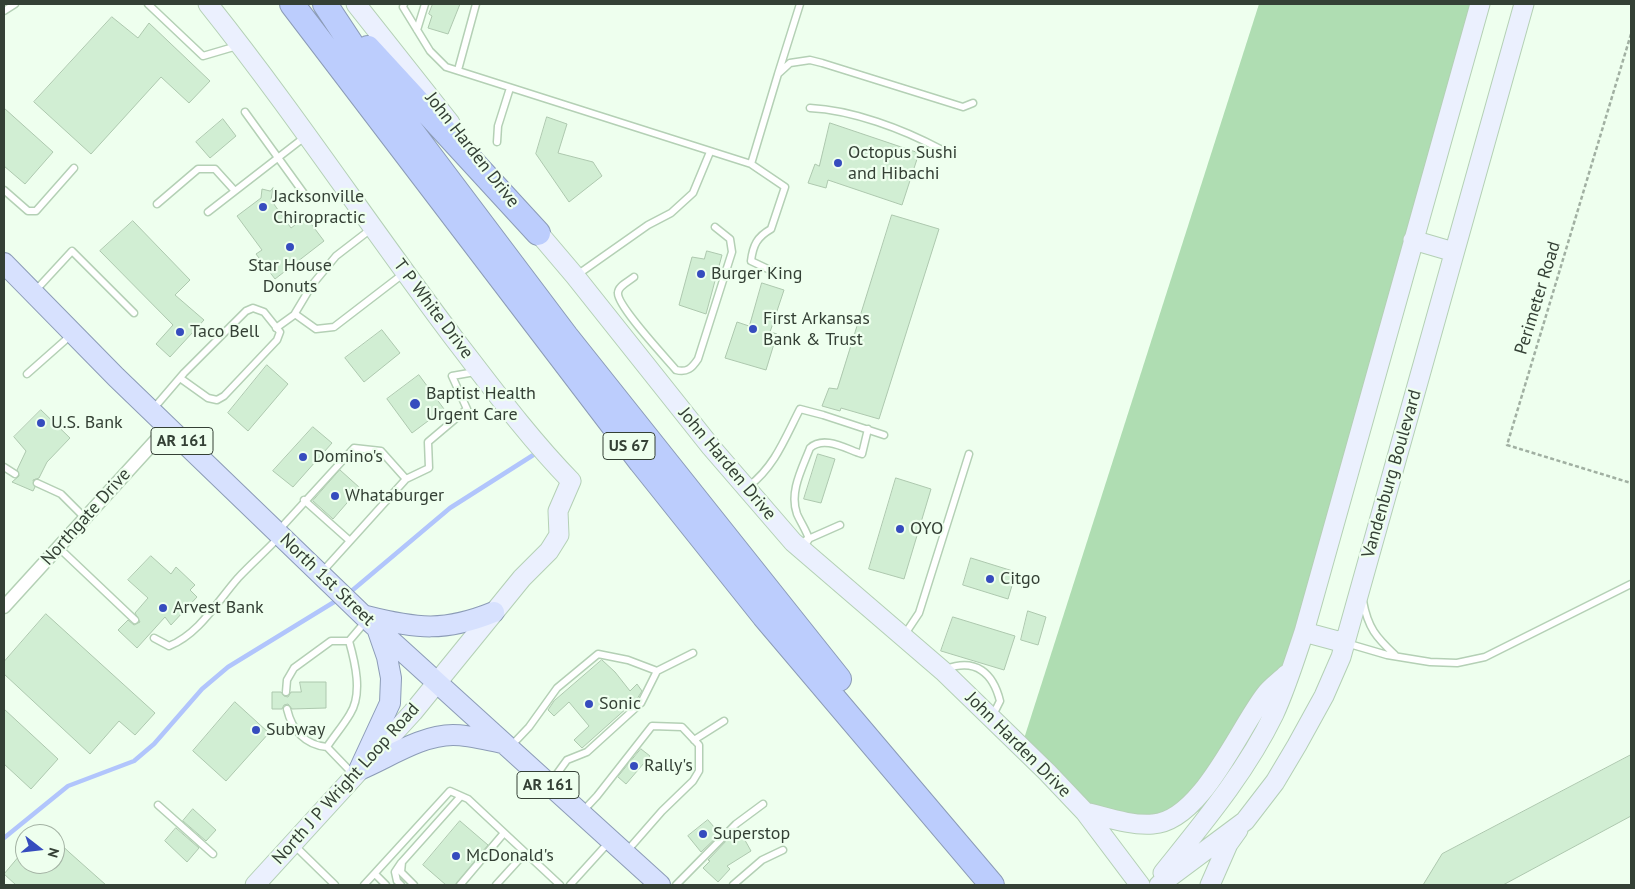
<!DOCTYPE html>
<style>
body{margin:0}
#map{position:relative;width:1635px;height:889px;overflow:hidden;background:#efe;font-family:"PT Sans",sans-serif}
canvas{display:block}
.frame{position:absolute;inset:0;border:5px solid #344035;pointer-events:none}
.north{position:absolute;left:15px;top:824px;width:50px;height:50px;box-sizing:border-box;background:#efe;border:1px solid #a4b3a4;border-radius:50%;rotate:106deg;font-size:14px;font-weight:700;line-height:20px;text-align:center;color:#344035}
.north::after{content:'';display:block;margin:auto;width:18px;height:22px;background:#364cbe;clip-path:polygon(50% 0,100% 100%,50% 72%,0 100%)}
</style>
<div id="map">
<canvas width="1635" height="889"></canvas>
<div class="frame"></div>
<div class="north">N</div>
</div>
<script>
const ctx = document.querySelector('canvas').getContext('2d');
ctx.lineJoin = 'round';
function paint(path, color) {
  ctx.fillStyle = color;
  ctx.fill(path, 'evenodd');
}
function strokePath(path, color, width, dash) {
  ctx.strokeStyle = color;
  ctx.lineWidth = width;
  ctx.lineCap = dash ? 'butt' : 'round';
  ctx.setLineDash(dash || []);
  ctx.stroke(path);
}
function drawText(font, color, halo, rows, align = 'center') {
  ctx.font = font + ' "PT Sans",sans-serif';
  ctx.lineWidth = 4.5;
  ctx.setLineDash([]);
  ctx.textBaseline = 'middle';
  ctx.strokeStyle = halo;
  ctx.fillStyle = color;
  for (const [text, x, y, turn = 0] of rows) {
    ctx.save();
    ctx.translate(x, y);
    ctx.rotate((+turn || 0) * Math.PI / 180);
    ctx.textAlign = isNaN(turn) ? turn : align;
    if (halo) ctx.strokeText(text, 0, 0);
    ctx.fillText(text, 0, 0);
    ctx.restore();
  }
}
const green = new Path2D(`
 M1259 4H1480L1292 669 1217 805 1163 824 1085 812 1021 748Z`);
const stream = new Path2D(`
 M348 594 450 508 538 452
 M4 838 68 786 134 761 154 744 202 689 228 667 339 599`);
const building = new Path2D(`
 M433 4H460L448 34 428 28 432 16 429 14Z
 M112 17 138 38 149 23 210 81 189 103 161 77 91 154 34 102Z
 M4 108 53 152 25 184 4 166Z
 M547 117 567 124 558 153 593 162 602 176 569 202 536 154Z
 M223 119 236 136 210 158 196 142Z
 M830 123 919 153 902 205 828 180 826 188 808 183 815 164 819 166Z
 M273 188 271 200 291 228 306 217 324 241 275 279 256 254 262 250 237 216 261 198 262 189 270 191Z
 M892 215 939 229 879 419 841 408 840 411 822 406 829 388 837 389Z
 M133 221 190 280 175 295 204 320 170 357 156 344 173 325 100 251Z
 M707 251 722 255 706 314 679 305 692 257 704 259Z
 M762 283 784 290 770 332 777 334 766 370 725 358 737 322 749 326Z
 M382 330 400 353 364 382 345 358Z
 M267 365 288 384 248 431 228 413Z
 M419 375 444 409 412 433 387 399Z
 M41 410 70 438 47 462 39 478 33 480 35 487 33 491 12 482 19 476 17 470 26 451 14 437Z
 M313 427 332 443 293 487 273 471Z
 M818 454 835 459 821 503 804 499Z
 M340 470 360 488 333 519 313 501Z
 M896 478 931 489 904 579 869 569Z
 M151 556 171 574 176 567 195 585 190 590 197 597 171 625 165 617 137 648 118 630 128 620 134 625 140 622 135 613 148 598 128 580Z
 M971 558 1016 572 1008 599 963 585Z
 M1028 611 1046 617 1038 645 1021 640Z
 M46 614 155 713 135 735 119 721 90 754 4 674V662Z
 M953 617 1015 636 1004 670 941 651Z
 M602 660 615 672 630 691 637 684 642 691 637 699 582 748 574 740 589 726 569 702 554 716 548 710 554 701Z
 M300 682H326V708L292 709 288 704 284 705 282 709H272V692H281L284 696 288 697 291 692H301Z
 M235 702 269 733 226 781 193 751Z
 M4 709 58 759 31 789 4 764Z
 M641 749 650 756 626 784 618 777Z
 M1631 755V816L1503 885H1423L1442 854Z
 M193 809 216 830 206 841 183 821Z
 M708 820 720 834 701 852 688 836Z
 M460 821 488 845 455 885H446L423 865Z
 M176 828 199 848 187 862 165 841Z
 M741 833 751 851 727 866 730 869 718 882 703 868 710 861 708 860 728 839Z
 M55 839 70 853 106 885H16L4 874 25 849V864H55Z`);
const path = new Path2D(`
 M1631 34 1507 445 1631 483`);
const lane = new Path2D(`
 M148 4 203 56 237 46
 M404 4 403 7 430 51 446 67 751 164 778 74 790 63 810 60 822 63 963 107 973 103
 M4 11 15 4
 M417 30 425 4
 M458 70 476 4
 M778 74 800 4
 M810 108C852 110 903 129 940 149
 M245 112 305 195
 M497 142 498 126 510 88
 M751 164 785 187 771 229C757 237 753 245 751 261L770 270
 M4 190 28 211H36L74 168
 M157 204 198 169H215L234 190
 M208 212 306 136
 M577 275 648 225 671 213 693 193 710 152
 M634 277C628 282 618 286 618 293 617 306 666 358 676 370 687 373 692 368 698 359L732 252 730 239 715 227
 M36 290 72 251 134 313
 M295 314 316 329 334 327 403 274
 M276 328 294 315 312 285 336 256 371 229
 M27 374 70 336
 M154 408 184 373 246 311 253 308 264 312 280 332 277 340 224 396 217 400 208 398 180 378
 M4 467 15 474
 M37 483 61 494 85 518
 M749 486C775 466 785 438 800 409L823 415 884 435
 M304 500 350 541
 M279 530 354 448 381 451 406 479
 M806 540 840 525
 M58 547 135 620
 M803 548 809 539C806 530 801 523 797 514 789 492 802 469 810 448 824 435 846 449 862 454L868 429
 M322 572 406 479 429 468 428 442 467 409 452 376 475 372
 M1363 601C1368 628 1376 637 1395 655
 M905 634 919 613 969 454
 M154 638 169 646C199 634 217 602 238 578 251 564 266 551 279 537
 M349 641C355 662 363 694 350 714 343 726 334 736 327 747L353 774
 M349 641 366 621
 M1346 643 1387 655 1430 662 1457 663 1485 657 1631 584
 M946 669C976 658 993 673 1000 701L992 717
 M286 692 287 680 294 668 331 641H349
 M287 709C292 730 305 745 327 747
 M694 740 724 721
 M511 746 529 727 557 688 598 654 628 660 657 671
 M551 782 567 760 587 752 641 703 657 671 693 653
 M158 805 213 854
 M582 812 597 796 652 726 682 727 699 745V771L693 781 662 811 627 851
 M293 844 335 885
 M401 863 395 872 397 881 401 885
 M375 874 386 885
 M364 885 450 791 468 799 560 885
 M414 885 401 872 402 862 461 796
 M460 885 504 833
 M496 885 525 853
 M570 885 609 842
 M676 885 736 824 763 804
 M733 885 762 860 783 850`);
const street = new Path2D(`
 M4 607 168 427`);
const secondary = new Path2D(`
 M208 4C295 113 372 230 456 341 493 389 529 438 571 481L558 511 559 535 549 551 522 578 413 712 255 885
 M356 4 450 123
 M530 223 575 276 711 447 793 542 943 671 1047 772 1085 812 1140 885
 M1413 240 1454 252
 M1304 632 1345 643
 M1085 812C1106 817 1131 826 1153 824 1201 821 1238 730 1265 695 1271 687 1280 681 1287 674
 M1163 873C1203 823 1246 772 1274 714 1286 688 1295 659 1304 632L1480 4
 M1159 885 1245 821 1275 782 1297 745 1324 696 1341 657 1524 4
 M1210 885 1228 844 1238 830`);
const primary = new Path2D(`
 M4 263 116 377 367 619 660 885
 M366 616C417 629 445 632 494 612
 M359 770 390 703 391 678 387 657 378 631
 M359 770C388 758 421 735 453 735 469 735 487 740 503 743`);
const highway = new Path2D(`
 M292 4 641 462 764 616 992 885
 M325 4 389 101 566 336 839 679
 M368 48 538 233`);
const markers = [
 [838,163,5,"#364cbe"],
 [263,207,5,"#364cbe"],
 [290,247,5,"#364cbe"],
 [701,274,5,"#364cbe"],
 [753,329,5,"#364cbe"],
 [180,332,5,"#364cbe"],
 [415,404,6,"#364cbe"],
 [41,423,5,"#364cbe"],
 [303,457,5,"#364cbe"],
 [335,496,5,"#364cbe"],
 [900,529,5,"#364cbe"],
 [990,579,5,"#364cbe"],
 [163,608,5,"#364cbe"],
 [589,704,5,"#364cbe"],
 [256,730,5,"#364cbe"],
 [634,766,5,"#364cbe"],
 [703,834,5,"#364cbe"],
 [456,856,5,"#364cbe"]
];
const shields = [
 [182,441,62],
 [629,446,52],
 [548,785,62]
];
const shieldNames = [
 ["AR 161",182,441],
 ["US 67",629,446],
 ["AR 161",548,785]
];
const streetNames = [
 ["John Harden Drive",472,150,52],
 ["Perimeter Road",1538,298,-73],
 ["T P White Drive",433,309,53],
 ["John Harden Drive",727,464,50],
 ["Vandenburg Boulevard",1392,474,-74],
 ["Northgate Drive",86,517,-48],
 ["North 1st Street",327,580,44],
 ["John Harden Drive",1018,745,45],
 ["North J P Wright Loop Road",346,784,-48]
];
const poiNames = [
 ["Octopus Sushi",848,153],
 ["and Hibachi",848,174],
 ["Jacksonville",273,197],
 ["Chiropractic",273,218],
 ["Star House",290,266,"center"],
 ["Donuts",290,287,"center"],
 ["Burger King",711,274],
 ["First Arkansas",763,319],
 ["Bank & Trust",763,340],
 ["Taco Bell",190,332],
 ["Baptist Health",426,394],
 ["Urgent Care",426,415],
 ["U.S. Bank",51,423],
 ["Domino's",313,457],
 ["Whataburger",345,496],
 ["OYO",910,529],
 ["Citgo",1000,579],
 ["Arvest Bank",173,608],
 ["Sonic",599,704],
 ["Subway",266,730],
 ["Rally's",644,766],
 ["Superstop",713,834],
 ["McDonald's",466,856]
];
paint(green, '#afddb2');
strokePath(stream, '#b1c5fc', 4.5);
paint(building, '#d1eed3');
strokePath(building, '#adc8ae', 1);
strokePath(lane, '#b4d0b5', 9);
strokePath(street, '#b4d0b5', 15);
strokePath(secondary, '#b4d0b5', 21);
strokePath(primary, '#8c9cb7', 22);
strokePath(highway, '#8c9cb7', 26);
strokePath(path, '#a1b0a2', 2.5, [4, 2.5]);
strokePath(lane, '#fff', 6);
strokePath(street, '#fff', 12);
strokePath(secondary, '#ebf0fe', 19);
strokePath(primary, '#d7e1fe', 20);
strokePath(highway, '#bccdfd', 24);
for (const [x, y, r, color] of markers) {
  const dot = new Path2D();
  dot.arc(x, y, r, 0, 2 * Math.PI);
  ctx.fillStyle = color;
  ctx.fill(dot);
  strokePath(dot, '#efe', 2);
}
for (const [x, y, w] of shields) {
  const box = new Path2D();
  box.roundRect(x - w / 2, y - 13.5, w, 27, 4);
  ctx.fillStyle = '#efe';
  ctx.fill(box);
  strokePath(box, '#344035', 1);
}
drawText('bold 16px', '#344035', null, shieldNames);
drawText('18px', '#344035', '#efe', streetNames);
drawText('18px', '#344035', '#efe', poiNames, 'left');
</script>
